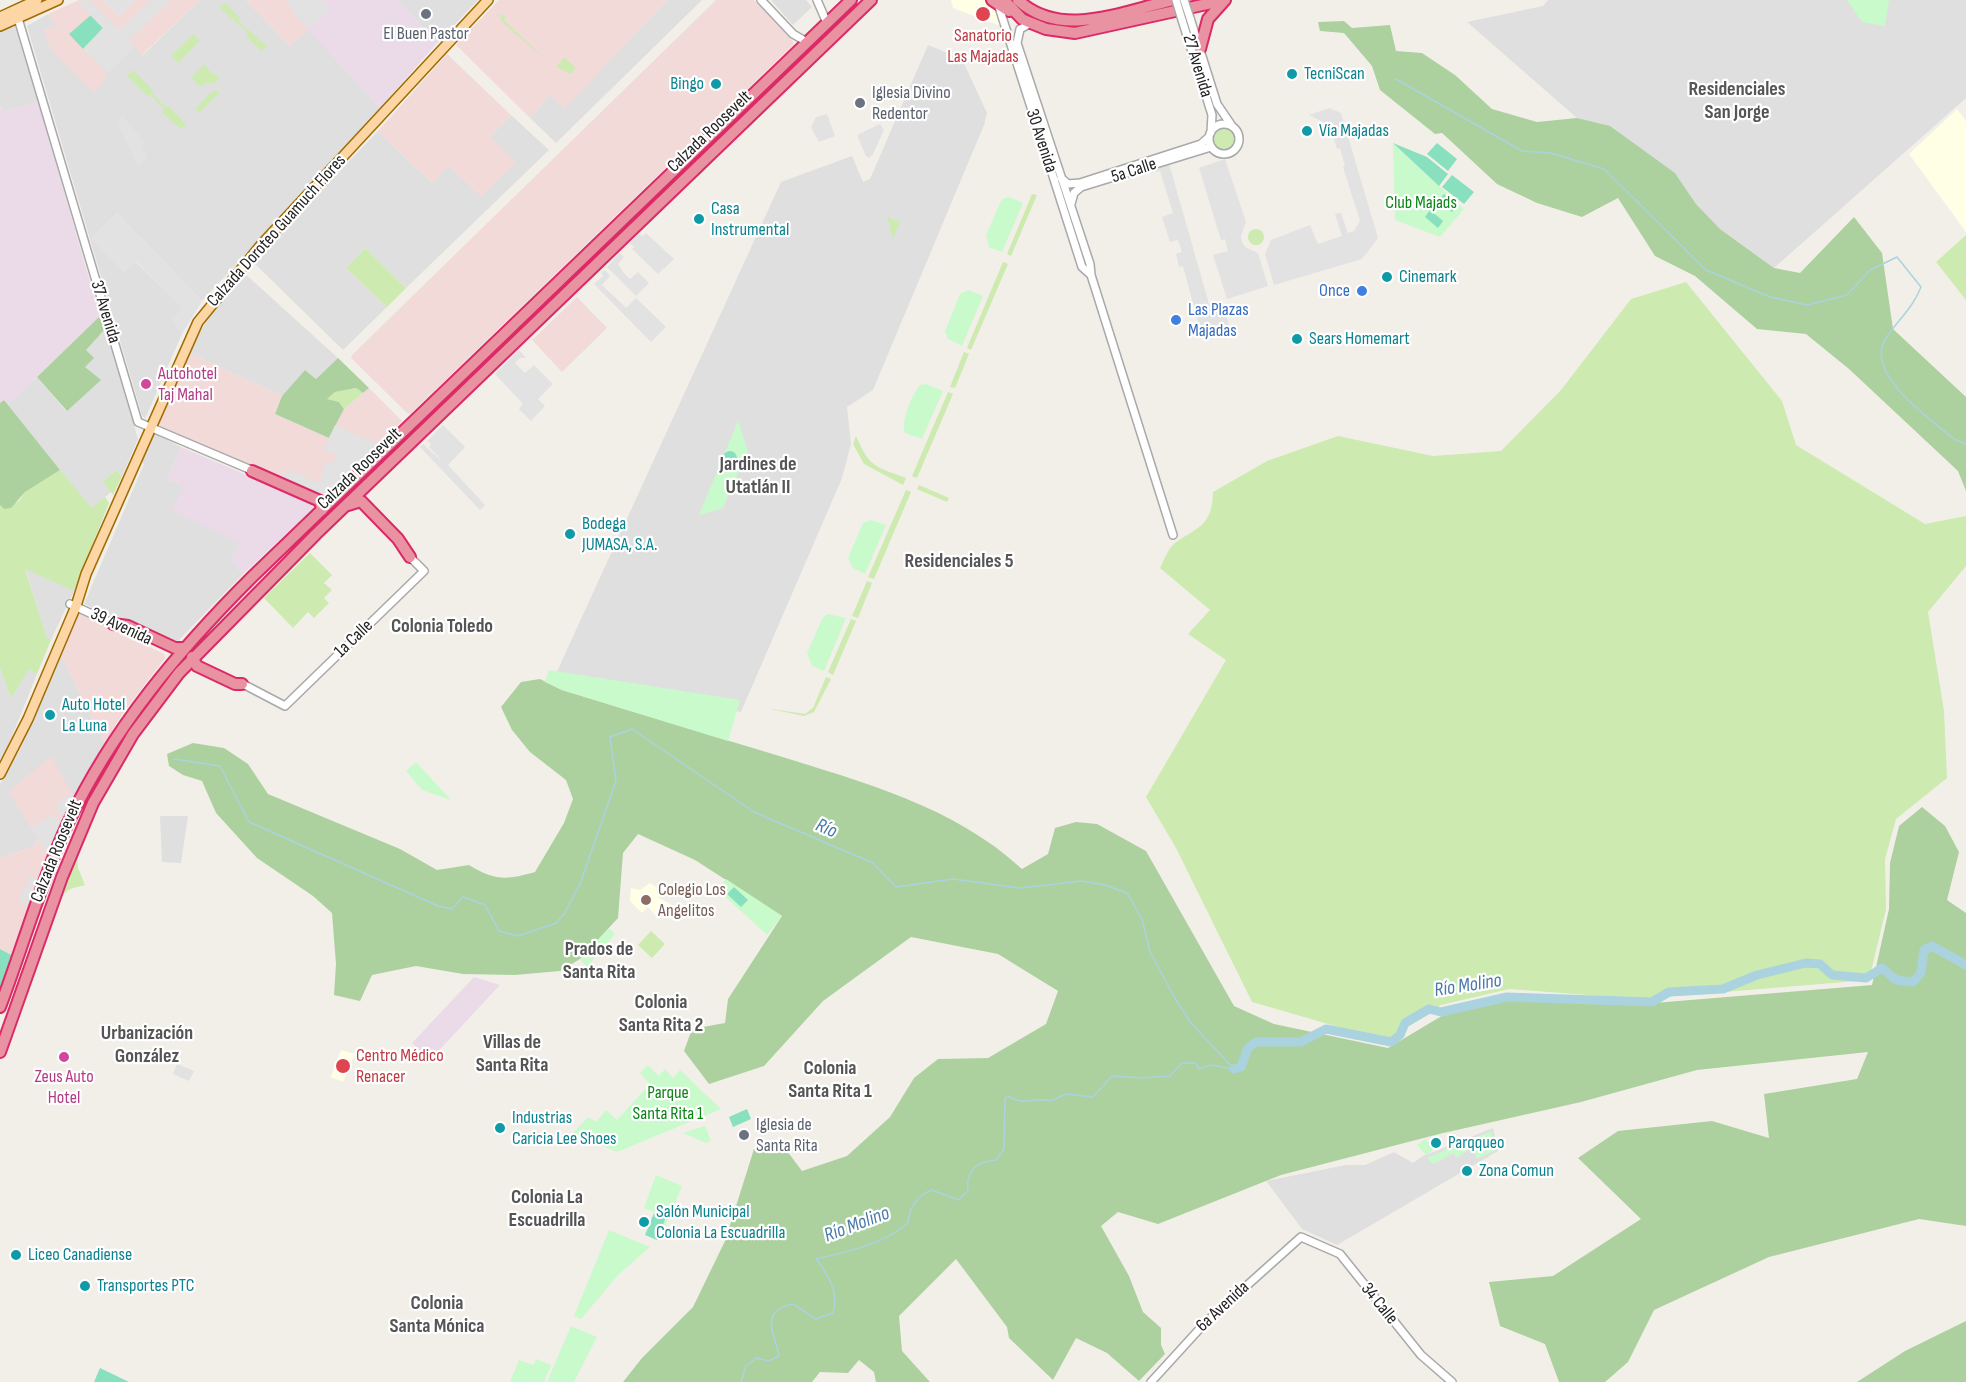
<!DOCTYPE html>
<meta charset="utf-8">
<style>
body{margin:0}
canvas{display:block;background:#f2efe9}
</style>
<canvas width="1966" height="1382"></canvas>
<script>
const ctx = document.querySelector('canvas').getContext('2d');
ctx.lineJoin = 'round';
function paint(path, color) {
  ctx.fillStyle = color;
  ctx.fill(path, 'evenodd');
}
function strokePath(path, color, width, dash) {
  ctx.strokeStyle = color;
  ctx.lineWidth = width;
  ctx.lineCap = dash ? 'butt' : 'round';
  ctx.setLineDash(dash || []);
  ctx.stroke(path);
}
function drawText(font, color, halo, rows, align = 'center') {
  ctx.font = font + ' "Sofia Sans Condensed",sans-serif';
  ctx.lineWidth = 4.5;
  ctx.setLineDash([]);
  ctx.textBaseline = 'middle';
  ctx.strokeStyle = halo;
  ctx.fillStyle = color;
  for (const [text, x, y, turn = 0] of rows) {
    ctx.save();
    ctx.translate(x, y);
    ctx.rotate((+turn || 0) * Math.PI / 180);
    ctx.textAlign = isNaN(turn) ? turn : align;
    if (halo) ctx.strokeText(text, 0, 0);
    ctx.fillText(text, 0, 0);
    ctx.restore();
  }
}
const residential = new Path2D(`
 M200 0H246L290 46 309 29 380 108 202 301 117 213 92 238 124 272 135 261 183 309 172 320 182 334 145 419 142 415 27 26 48 14 105 75 135 46 143 55Z
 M398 0H478L437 43Z
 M667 0H702L556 143 530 118 550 95 564 108Z
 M771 0H806L812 7 793 25Z
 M1548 0H1966V98L1774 268 1720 229 1696 204 1675 173 1604 125 1577 118 1467 22 1543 6Z
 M15 27 38 102 4 112 0 105V31Z
 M928 45 962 59 987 113 984 125 873 390 847 407 851 444 842 478 741 712 554 678 781 182 852 156 863 182 870 179Z
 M511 115 549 150 406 288 365 248 346 268 387 307 343 350 253 262 378 131 432 183 449 165 490 137Z
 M243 272 338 358 316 379 305 370 282 396 189 353 210 314Z
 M105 329 138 439 122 476 116 470 103 482 111 492 92 509 7 406 37 377 66 411 100 380 85 367V350Z
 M154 433 181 447 167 479 184 487 173 511 240 543 231 559 243 574 175 644 84 604 144 464 141 462Z
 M25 568 74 591 51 640 47 639Z
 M59 651 105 744 75 798 9 792 38 838 33 847 0 858V784L19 751Z
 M0 668 11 698 29 668 37 674 8 746 0 759Z
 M160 816H188L181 863 162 862Z
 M1493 1128 1498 1151 1337 1245 1302 1229 1266 1181 1346 1165H1365L1394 1152 1413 1163 1423 1156Z`);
const commercial = new Path2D(`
 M79 0H103L119 16 135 0H200L142 55 135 46 105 75 107 78 94 93 51 50 44 30 57 26 48 14Z
 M246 0H286L292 6 294 14 309 29 290 46Z
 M499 0H667L564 109 550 95 530 118 456 45Z
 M716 0H754L793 41V45L410 414 407 413 351 358 352 355Z
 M447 54 511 115 490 137 516 162 481 197 449 166 432 183 378 131Z
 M577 297 607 328 562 372 532 340Z
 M189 353 282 396 275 414 329 438 344 409 369 388 402 421 327 497 161 427 159 424Z
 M78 612 164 654 165 658 121 716 105 744 59 651Z
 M51 756 75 798 15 957 0 949V858L33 847 38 838 8 792Z`);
const industrial = new Path2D(`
 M286 0H398L437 43 380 108 294 14 292 6Z
 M38 102 100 316 7 406 4 400 0 403V105L4 112Z
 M181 447 317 505 243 574 231 559 239 543 172 511 183 487 167 479Z
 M474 977 500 985 430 1060 412 1043Z`);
const education = new Path2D(`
 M951 0H989L994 3 1001 26 953 8Z
 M1957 109 1966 121V232L1909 154Z
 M650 883 656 887 659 898 674 906 669 912 665 909 658 918 648 907 642 913 630 901 631 888 640 890Z
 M341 1050 355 1054 343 1082 331 1077Z`);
const grass = new Path2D(`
 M225 3 240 18 238 21 267 46 261 51 246 36 248 33 219 7Z
 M500 14 506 17 504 20 550 64 501 21Z
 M193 34 200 41 178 63 171 56Z
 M564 57 576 68 571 74 556 67Z
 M205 64 210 72 219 76 217 82 204 84 201 87 191 78Z
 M133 70 153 90 151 92 165 107 168 106 186 124 180 129 162 112 164 109 150 94 147 96 127 76Z
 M219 90 218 95 198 113 195 109 211 92Z
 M1213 139a11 11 0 1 1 22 0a11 11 0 1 1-22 0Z
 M1032 194 1037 195 1011 256 1007 254Z
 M887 216 896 221 901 220 893 239Z
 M1248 237a8 8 0 1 1 16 0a8 8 0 1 1-16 0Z
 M1966 235V300L1936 262Z
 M365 248 406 288 387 307 346 268Z
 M1003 262 1008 264 971 350 967 348Z
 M1686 282 1782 401 1796 445 1925 524 1966 516V566L1928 612 1944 711 1947 778 1896 819 1885 859 1886 909 1869 980 1640 999 1509 989 1441 1005 1387 1041 1252 1002 1176 848 1146 797 1226 660 1188 634 1210 610 1160 568C1164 561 1168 548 1175 543 1199 526 1212 526 1213 492L1267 461 1338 436 1433 456 1501 451 1561 390 1631 299Z
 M964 352 969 354 955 388 950 387Z
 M356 388 363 393 344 409 339 402 327 399 335 392Z
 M948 392 953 394 917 478 912 476Z
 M856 436C870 468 875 466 906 478L903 485 864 464 853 444Z
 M60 470 92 508 105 497 109 503 74 591 25 569 47 638 51 640 37 674 29 669 11 698 0 668V505L4 509 19 501 25 492Z
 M116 470 122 476 113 495 103 482Z
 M919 485 949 498 947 502 917 489Z
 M906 490 911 492 874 579 868 577Z
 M310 553 332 575 324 583 332 590 324 598 329 603 314 618 308 612 293 628 264 598Z
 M867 581 872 583 858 618 852 616Z
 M851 619 856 621 833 675 828 672Z
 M826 677 831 679 814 712 804 716 765 708 805 714 813 708Z
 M77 849 78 868 85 885 70 889 59 898Z
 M651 931 665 944 652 958 638 945Z`);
const forest = new Path2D(`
 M1344 21 1352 28 1390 25 1396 51 1422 53 1455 75 1492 109 1537 122 1577 118 1610 126 1675 173 1696 204 1720 229 1774 268 1800 273 1854 217 1882 253 1893 329 1966 397V491L1958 471 1849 369 1806 334 1757 329 1695 276 1655 256 1618 198 1582 217 1537 203 1497 184 1442 133 1435 134 1380 90 1372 66 1344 33 1320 31 1318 22Z
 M100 316 105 329 86 350 94 358 85 367 101 380 67 411 37 377Z
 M338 358 369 388 363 393 356 388 335 392 327 399 339 402 344 409 329 438 275 414 282 396 305 370 316 379Z
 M4 400 60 470 25 492 11 508 4 509 0 505V403Z
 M540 679 562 690C633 712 704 733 776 755 862 782 954 806 1022 869L1048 854 1055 828 1076 822 1097 824 1146 851 1234 1006 1274 1024 1388 1048 1450 1011 1508 1001 1642 1004 1872 985 1889 909 1890 863 1899 826 1922 807 1945 826 1959 852 1947 900 1966 913V1226L1919 1219 1769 1257 1654 1310 1628 1362 1605 1382H1559L1545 1344 1500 1326 1489 1282 1553 1276 1641 1219 1578 1158 1618 1131 1712 1121 1769 1138 1764 1094 1857 1079 1868 1052 1697 1070 1581 1102 1439 1134 1281 1175 1158 1224 1118 1212 1101 1226 1129 1276 1143 1312 1161 1328V1345L1165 1354 1139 1381 1107 1353 1076 1338 1053 1380 1009 1338 1007 1327 956 1259 899 1316 902 1351 930 1382H876L874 1372 859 1360 848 1373 820 1372 812 1382H623L642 1358 693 1307 725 1241 754 1149 781 1143 802 1171 847 1156 890 1117 914 1078 938 1059 988 1058 1046 1024 1058 991 998 954 911 937 823 1001 764 1066 709 1084 684 1051 692 1029 725 1023 728 999 782 916 695 860 638 834 623 853 618 918 580 959 560 971 515 975 463 974 416 966 372 975 360 1001 334 995 336 964 332 913 313 896 257 858 216 813 202 781 183 775 169 766 167 754 193 743 224 748 248 764 268 794 400 849 437 870 469 865C495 881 507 880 535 872L564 823 573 799 566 780 530 752 512 730 501 707 521 682Z
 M1966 1321V1382H1857L1905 1351Z`);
const park = new Path2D(`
 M1847 0H1889L1885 26 1862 22Z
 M1393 143 1464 209 1440 237 1395 220Z
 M1009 197 1023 203 1002 252 989 247 986 235 1002 199Z
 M968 290 983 296 962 346 948 339 945 331 960 294Z
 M926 384 943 391 922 439 905 433C901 419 911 397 920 385Z
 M738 421 748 451 723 508 699 515Z
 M871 520 886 525 865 574 853 568 848 558 863 523Z
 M827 614 846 618 824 671 812 666 807 653 822 619Z
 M549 670 740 700 728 741 562 690 545 682Z
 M416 762 451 800 422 790 406 771Z
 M726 879 782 916 767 935 717 889Z
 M609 928 615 934 587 967 580 959Z
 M648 1065 659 1076 665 1069 673 1078 680 1070 721 1109 617 1152 572 1134 588 1117 596 1122 606 1110 617 1120 650 1084 640 1073Z
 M705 1126 711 1141 706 1143 683 1133Z
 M1491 1131 1496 1150 1477 1159 1472 1148 1456 1158 1454 1153 1433 1164 1427 1158Z
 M1425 1139 1435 1149 1426 1155 1417 1145Z
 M656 1175 682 1186 659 1241 657 1240 666 1217 644 1208Z
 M609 1230 650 1247 618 1275 581 1319 574 1316Z
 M571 1326 597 1337 574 1382H547Z
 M536 1359 551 1365 544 1382H510L519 1360 534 1365Z`);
const pitch = new Path2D(`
 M91 15 103 28 83 49 69 34Z
 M1393 143 1427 157 1448 174 1439 186Z
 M1437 143 1457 159 1448 171 1427 154Z
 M1452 175 1474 192 1464 204 1442 187Z
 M1444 194 1457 206 1452 212 1438 201Z
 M1430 210 1443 221 1438 228 1425 217Z
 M723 458a7 7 0 1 1 14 0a7 7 0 1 1-14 0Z
 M734 887 748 900 741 907 727 894Z
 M0 949 15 957 0 998Z
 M747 1109 751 1119 733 1127 729 1117Z
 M654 1213 666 1217 657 1240 645 1235Z
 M100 1368 129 1382H94Z`);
const parking = new Path2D(`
 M89 0 119 30 151 0H171L129 40 135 46 107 73 83 49 103 28 76 1Z
 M103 0H135L119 16Z
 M286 0H321L330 9 309 29 294 14 292 6Z
 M1329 108 1341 113 1378 238 1362 259 1274 285 1265 254 1271 240 1310 225 1318 244 1342 236 1335 214 1341 213 1348 233 1354 231 1360 221 1343 167 1345 166 1340 148 1337 149 1331 126 1309 115Z
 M827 114 835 136 819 142 811 127 816 117Z
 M123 116 145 142 141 147 148 157 138 167 117 122Z
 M880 124 884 130 873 154 869 158 866 156 857 135Z
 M1225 159 1246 222 1241 236 1242 242 1245 247 1258 253 1268 286 1227 299 1213 255 1228 251 1225 239 1221 240 1199 168Z
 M1168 160 1209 304 1222 301 1230 328 1202 337 1183 266 1179 267 1176 254 1182 252 1178 240 1170 242 1162 217 1173 213 1160 171 1151 173 1149 166Z
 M117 213 202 301 182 334 171 320 182 309 136 261 124 272 91 239Z
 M646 233 674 259 658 274 632 249 635 246 629 244 639 234 643 236Z
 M620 253 624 257 618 264 623 272 630 279 638 272 649 283 636 296 607 267Z
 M605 270 610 276 602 285 623 305 626 308 636 298 666 327 651 342 594 284 603 276 601 272Z
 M519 350 526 358H520L515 363 525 373 534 365 553 384 538 399 545 406 531 421 519 409 523 404 495 374Z
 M335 425 380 445 327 497 278 478 281 472 288 475 290 470 311 480V482H320L326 462 332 465 336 455 324 449Z
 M443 425 465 447 448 465 485 505 480 510 420 447 423 444 444 463 429 447 431 444 427 441Z
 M71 792 76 800 54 850H45L32 827 53 814 57 821 60 819 62 816 56 807 63 796 68 797Z
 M28 876 44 879 33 911 19 901 23 888 30 883 27 881Z
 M177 1064 194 1071 189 1081 173 1074Z`);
const stream = new Path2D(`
 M1396 79 1522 151 1551 153 1604 169 1706 270 1770 297 1807 305 1847 295 1870 270 1897 257 1921 287C1912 310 1897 320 1885 340 1865 375 1932 420 1954 439L1966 444
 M174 759 220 766 249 822 438 906 452 909 463 897 485 905 499 931 518 936 556 923 564 914 580 884 616 781 610 737 632 729 754 812 873 863 896 887 953 879 1020 888 1082 881 1105 885 1127 893 1142 919 1150 952 1176 1000 1191 1023 1234 1069
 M741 1382 746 1366 756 1358 769 1361 779 1356C774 1332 759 1311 793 1304L816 1319 833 1313C839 1294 829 1275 816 1259 847 1252 884 1244 908 1223 909 1208 917 1195 932 1190L958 1200 968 1191C966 1170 976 1162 996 1160L1004 1149 1005 1098 1008 1096C1026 1107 1033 1096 1051 1101L1066 1094 1093 1097 1112 1076 1143 1078 1170 1076 1182 1063H1196L1199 1069 1211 1065 1233 1069`);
const river = new Path2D(`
 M1234 1069 1241 1067 1248 1048 1256 1042H1301L1326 1029 1391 1042 1400 1035 1405 1023 1429 1009 1441 1012 1507 997 1652 1002 1669 992 1723 989 1757 975 1806 963 1820 964 1832 975 1866 978 1882 968 1896 980 1913 982 1921 973 1924 950 1932 946 1966 965`);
const minor = new Path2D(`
 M761 0 793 34 807 42
 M817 0 827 23
 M998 4 1082 267 1091 275
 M17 15 138 422 256 472
 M1190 18 1217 104 1232 126
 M1182 20 1212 115 1211 132
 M1031 23 1020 29 1017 43 1090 264 1091 275 1173 535
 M1209 139a15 15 0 1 1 30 0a15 15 0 1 1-30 0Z
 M1061 178 1068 184 1080 183 1201 144 1209 137
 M1071 204 1074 193 1081 187 1211 147
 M70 604 114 624
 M241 683 285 706 424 571 408 555
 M1151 1382 1204 1324 1301 1237 1340 1254 1421 1355 1452 1382`);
const major = new Path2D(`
 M0 17 37 0
 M0 26 58 0
 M0 774 28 719 76 606 86 574 198 322 261 245 488 0`);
const highway = new Path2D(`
 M992 0 1009 11
 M1004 0 1022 19 1031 23 1046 29 1075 33 1225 0
 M1018 0C1061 40 1123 11 1173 0
 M1200 49 1208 19 1225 0
 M252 471 320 501 322 510
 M348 505 361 501 398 539 410 557
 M113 624 128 626 175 648H183
 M192 657 197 666 235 684H242
 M0 1007C23 946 41 882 68 823 113 728 178 651 252 577L851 0
 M0 1052 62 877 93 803 133 734 179 673 316 534 871 0`);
const minorBridge = new Path2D(`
 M1176 0 1182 20
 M1184 0 1190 18`);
const markers = [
 [426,14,6,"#6b7280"],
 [983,14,8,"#e0444e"],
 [1292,74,6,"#0f9aa8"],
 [716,84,6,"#0f9aa8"],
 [860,103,6,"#6b7280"],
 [1307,131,6,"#0f9aa8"],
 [699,219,6,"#0f9aa8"],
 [1387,277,6,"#0f9aa8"],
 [1362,291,6,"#3f7fe0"],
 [1176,320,6,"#3f7fe0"],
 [1297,339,6,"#0f9aa8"],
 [146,384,6,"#d1479c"],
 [570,534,6,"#0f9aa8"],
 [50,715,6,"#0f9aa8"],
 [646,900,6,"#8d6e63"],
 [64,1057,6,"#d1479c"],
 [343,1066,8,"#e0444e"],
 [500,1128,6,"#0f9aa8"],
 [744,1135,6,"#6b7280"],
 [1436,1143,6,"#0f9aa8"],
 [1467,1171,6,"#0f9aa8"],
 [644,1222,6,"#0f9aa8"],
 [16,1255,6,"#0f9aa8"],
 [85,1286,6,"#0f9aa8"]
];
const worshipNames = [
 ["El Buen Pastor",426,34,"center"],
 ["Iglesia Divino",872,93],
 ["Redentor",872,114],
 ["Iglesia de",756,1125],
 ["Santa Rita",756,1146]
];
const healthNames = [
 ["Sanatorio",983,36],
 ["Las Majadas",983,57],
 ["Centro Médico",356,1056,"left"],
 ["Renacer",356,1077,"left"]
];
const streetNames = [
 ["27 Avenida",1197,66,73],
 ["Calzada Roosevelt",710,132,-44],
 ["30 Avenida",1041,141,72],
 ["5a Calle",1134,171,-18],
 ["Calzada Doroteo Guamuch Flores",277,231,-48],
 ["37 Avenida",105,312,73],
 ["Calzada Roosevelt",360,469,-44],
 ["39 Avenida",121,627,25],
 ["1a Calle",354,639,-44],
 ["Calzada Roosevelt",57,851,-68],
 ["34 Calle",1379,1304,51],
 ["6a Avenida",1223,1307,-43]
];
const cultureNames = [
 ["TecniScan",1304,74],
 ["Bingo",704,84,"right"],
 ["Vía Majadas",1319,131],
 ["Casa",711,209],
 ["Instrumental",711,230],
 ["Cinemark",1399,277],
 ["Sears Homemart",1309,339],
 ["Bodega",582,524],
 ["JUMASA, S.A.",582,545],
 ["Auto Hotel",62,705],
 ["La Luna",62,726],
 ["Industrias",512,1118],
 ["Caricia Lee Shoes",512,1139],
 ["Parqqueo",1448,1143],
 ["Zona Comun",1479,1171],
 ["Salón Municipal",656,1212],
 ["Colonia La Escuadrilla",656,1233],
 ["Liceo Canadiense",28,1255],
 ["Transportes PTC",97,1286]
];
const parkNames = [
 ["Club Majads",1421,203],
 ["Parque",668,1093],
 ["Santa Rita 1",668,1114]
];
const shopNames = [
 ["Once",1350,291],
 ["Las Plazas",1188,310,"left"],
 ["Majadas",1188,331,"left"]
];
const hotelNames = [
 ["Autohotel",158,374],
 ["Taj Mahal",158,395],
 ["Zeus Auto",64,1077,"center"],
 ["Hotel",64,1098,"center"]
];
const educationNames = [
 ["Colegio Los",658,890],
 ["Angelitos",658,911]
];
const neighbourhoodNames = [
 ["Residenciales",1737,90],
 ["San Jorge",1737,113],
 ["Jardines de",758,465],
 ["Utatlán II",758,488],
 ["Residenciales 5",959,562],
 ["Colonia Toledo",442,627],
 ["Prados de",599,950],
 ["Santa Rita",599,973],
 ["Colonia",661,1003],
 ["Santa Rita 2",661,1026],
 ["Urbanización",147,1034],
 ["González",147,1057],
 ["Villas de",512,1043],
 ["Santa Rita",512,1066],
 ["Colonia",830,1069],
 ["Santa Rita 1",830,1092],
 ["Colonia La",547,1198],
 ["Escuadrilla",547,1221],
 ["Colonia",437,1304],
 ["Santa Mónica",437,1327]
];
const waterNames = [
 ["Río",826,829,23],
 ["Río Molino",1468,986,-9],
 ["Río Molino",857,1225,-21]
];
paint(residential, '#e0dfdf');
paint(commercial, '#f2dad9');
paint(industrial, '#ebdbe8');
paint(education, '#ffffe5');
paint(grass, '#cdebb0');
paint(forest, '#add19e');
paint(park, '#c8facc');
paint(pitch, '#88e0be');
paint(parking, '#e2e2e2');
strokePath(stream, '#aad3df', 1.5);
strokePath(river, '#aad3df', 9);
strokePath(minor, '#a9a9a9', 10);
strokePath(major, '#a06b00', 12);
strokePath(highway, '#dc2a67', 14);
strokePath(minor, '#fff', 7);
strokePath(major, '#fcd6a4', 9);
strokePath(highway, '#e892a2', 10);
strokePath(minorBridge, '#a9a9a9', 10, []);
strokePath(minorBridge, '#fff', 7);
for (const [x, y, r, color] of markers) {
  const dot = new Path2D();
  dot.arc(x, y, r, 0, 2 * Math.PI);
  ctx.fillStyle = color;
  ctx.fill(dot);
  strokePath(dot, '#fff', 2);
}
drawText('18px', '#5b616d', '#fff', worshipNames, 'left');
drawText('18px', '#be3a42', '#fff', healthNames);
drawText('18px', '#222', '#fff', streetNames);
drawText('18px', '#0d838f', '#fff', cultureNames, 'left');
drawText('18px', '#0c8416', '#fff', parkNames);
drawText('18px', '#366cbe', '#fff', shopNames, 'right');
drawText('18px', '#b23c85', '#fff', hotelNames, 'left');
drawText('18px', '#785e54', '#fff', educationNames, 'left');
drawText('bold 20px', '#555', '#fff', neighbourhoodNames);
drawText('italic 20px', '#4a7aab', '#fff', waterNames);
</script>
